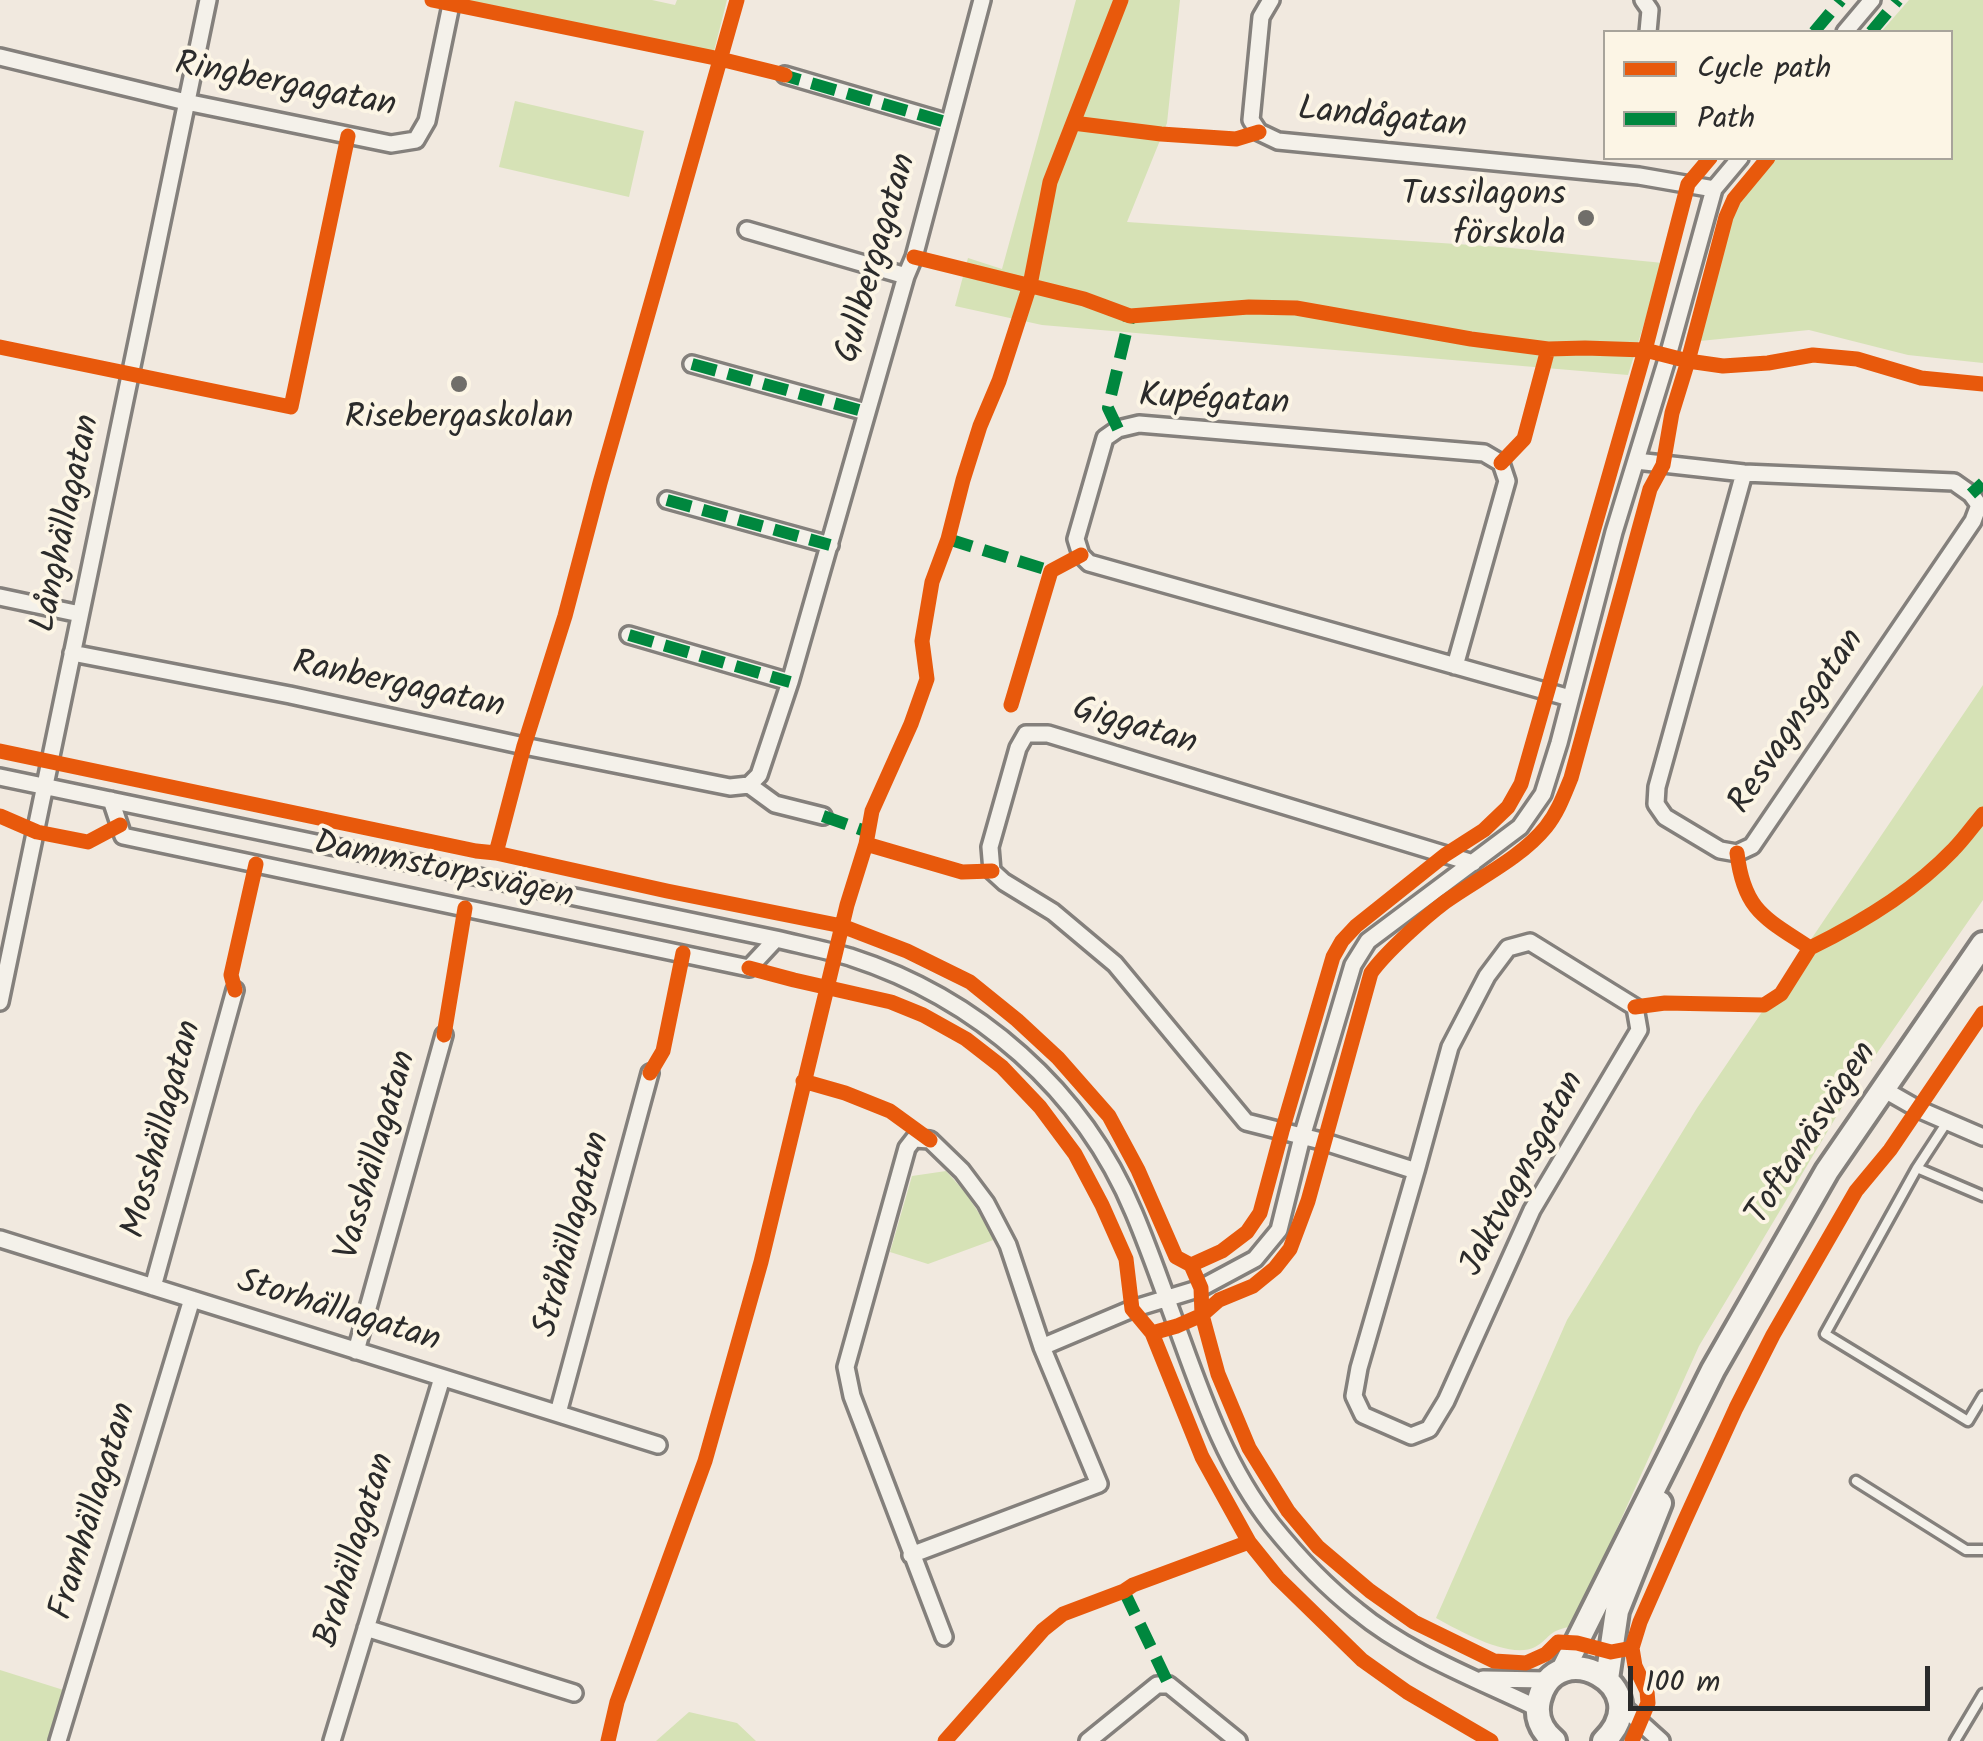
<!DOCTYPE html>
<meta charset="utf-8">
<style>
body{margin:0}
#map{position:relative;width:1983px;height:1741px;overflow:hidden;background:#f1e9df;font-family:Kalam,sans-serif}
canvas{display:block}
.legend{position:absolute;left:1603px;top:30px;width:350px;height:130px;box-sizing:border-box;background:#fcf5e5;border:2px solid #a8a49b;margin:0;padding:12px 18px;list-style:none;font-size:30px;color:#2b2b2b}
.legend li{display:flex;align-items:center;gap:20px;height:50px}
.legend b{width:50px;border:2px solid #a8a49b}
.scale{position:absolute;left:1628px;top:1666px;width:302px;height:45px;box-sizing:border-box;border:5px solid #2b2b2b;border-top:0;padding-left:12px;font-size:30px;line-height:35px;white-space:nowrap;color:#2b2b2b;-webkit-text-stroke:8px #fcf5e5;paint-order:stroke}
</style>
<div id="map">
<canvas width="1983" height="1741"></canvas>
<ul class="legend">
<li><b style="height:12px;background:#e8590c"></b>Cycle path</li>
<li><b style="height:12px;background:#00873e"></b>Path</li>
</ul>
<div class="scale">100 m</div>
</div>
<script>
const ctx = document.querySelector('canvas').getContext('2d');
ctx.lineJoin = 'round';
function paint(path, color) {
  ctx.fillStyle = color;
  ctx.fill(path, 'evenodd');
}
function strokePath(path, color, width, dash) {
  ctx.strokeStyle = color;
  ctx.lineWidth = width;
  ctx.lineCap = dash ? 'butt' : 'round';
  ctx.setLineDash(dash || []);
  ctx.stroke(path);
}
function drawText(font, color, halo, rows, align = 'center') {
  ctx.font = font + ' Kalam,sans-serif';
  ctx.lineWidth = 8;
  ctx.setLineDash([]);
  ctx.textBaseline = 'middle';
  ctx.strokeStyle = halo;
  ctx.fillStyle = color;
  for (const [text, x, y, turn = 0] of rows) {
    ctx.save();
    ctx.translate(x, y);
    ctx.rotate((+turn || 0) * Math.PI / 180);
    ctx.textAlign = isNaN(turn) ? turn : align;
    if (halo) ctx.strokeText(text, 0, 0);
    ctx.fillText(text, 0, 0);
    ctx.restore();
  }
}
const green = new Path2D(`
 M466 0H652L675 5 677 0H727L714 51Z
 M1076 0H1180L1167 123 1127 222 1501 247 1663 263 1628 375 1042 325 955 306 968 258 1002 269Z
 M1909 0H1983V363L1908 355 1809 330 1700 341 1737 201 1774 158H1950V32H1881Z
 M515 101 644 131 629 197 499 167Z
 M1983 685V900L1857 1082 1699 1346 1578 1615 1569 1627C1547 1631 1550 1639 1535 1647 1510 1660 1458 1630 1436 1618L1567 1320 1697 1108Z
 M946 1171 965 1192 996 1239 928 1264 890 1252 912 1176Z
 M0 1670 73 1693 58 1741H0Z
 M689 1712 737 1723 756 1741H656Z`);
const lane = new Path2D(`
 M1947 1122 1917 1168 1825 1334 1968 1421 1983 1396
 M1917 1168 1983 1196
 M1856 1481 1966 1550H1983
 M1955 1741 1983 1694`);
const street = new Path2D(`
 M1271 0 1261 17 1251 120 1259 132 1278 141 1639 176 1714 189
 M1643 0 1650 10 1648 32
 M1845 32 1872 0
 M0 57 186 102 391 144 416 140 427 121 452 0
 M785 75 949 123
 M747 230 906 276
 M692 364 866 412
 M1636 461 1744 473 1954 482 1971 494 1979 505 1973 521 1752 846 1737 853 1720 850 1665 817 1656 804 1657 787 1744 473
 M667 500 830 545
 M0 597 80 614
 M629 635 790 682
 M72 653 290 695 524 746 730 787 749 785 775 804 823 816
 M1455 666 1507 481 1501 463 1484 453 1139 424 1118 429 1105 438 1076 539 1081 555 1089 563 1570 698
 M0 777 776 939C801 945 826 950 850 957 977 998 1083 1090 1134 1213 1150 1251 1163 1289 1177 1327 1202 1396 1226 1467 1272 1525 1297 1556 1325 1586 1357 1611 1409 1654 1477 1679 1537 1708
 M749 785 759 775 790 682 906 276 914 257 982 0
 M111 800 123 836 749 968 776 939
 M0 1002 208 0
 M1883 1089 1918 1109 1983 1137
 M1416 1171 1450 1047 1487 976 1508 948 1530 942 1635 1007 1639 1030 1532 1210 1446 1401 1429 1429 1411 1436 1363 1415 1354 1396 1359 1368 1416 1171 1325 1142 1246 1122 1115 964 1053 912 1004 882 992 871 990 847 1018 748 1026 734H1048L1473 863
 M0 1239 658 1445
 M153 1287 235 990
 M1042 1347 1132 1309 1201 1288 1255 1259 1279 1230 1302 1137 1353 965 1368 941 1520 827 1543 794 1559 743 1614 532 1668 356 1714 189 1740 158
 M356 1351 444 1035
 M558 1413 650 1073
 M911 1555 1099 1484 1042 1347 1008 1245 986 1203 962 1171 930 1140 914 1139 907 1148 846 1367 852 1396 944 1637
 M366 1628 574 1693
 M1483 1679 1549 1680
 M1620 1704 1661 1741
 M58 1741 192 1299
 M332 1741 442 1378
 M1088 1741 1157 1685H1169L1238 1741`);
const secondary = new Path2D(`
 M1563 1670 1713 1370 1827 1171 1983 944
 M1607 1679 1617 1611 1660 1503
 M1554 1741C1541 1730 1535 1717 1539 1700 1555 1632 1660 1686 1604 1741`);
const quiet = new Path2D(`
 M1814 32 1841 0
 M1871 32 1898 0
 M776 73 949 123
 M692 364 866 412
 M1118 429 1108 408 1130 316 1138 315
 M1971 494 1983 483
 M667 500 830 545
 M948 539 1051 571
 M629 635 790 682
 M823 816 868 832
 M1124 1591 1169 1685`);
const cycleway = new Path2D(`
 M432 0 720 59 785 75
 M1073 123 1161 134 1236 139 1259 132
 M914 257 1084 299 1130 316 1249 307 1296 308 1471 339 1548 349 1585 348 1645 350 1688 361 1723 366 1768 363 1813 355 1857 359 1921 378 1983 384
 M0 347 291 407 348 136
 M1501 463 1524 439 1548 349
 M1011 705 1051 571 1081 555
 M0 751 476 851 496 853 667 891 842 926 907 951 970 982 1017 1020 1058 1058 1109 1116 1138 1170 1176 1257 1191 1265 1201 1288 1202 1315 1218 1374 1249 1448 1288 1511 1318 1547 1370 1591 1414 1622 1494 1661 1526 1663 1546 1654 1558 1642 1577 1643 1611 1652 1632 1648
 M0 816 37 832 88 842 120 825
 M866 844 962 872 992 871
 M496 853 524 746 565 616 600 483 737 0
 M1737 853C1744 911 1765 918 1810 948 1861 923 1913 892 1953 850 1964 839 1973 826 1983 814
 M749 968 794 980 891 1002 923 1015 966 1039 1002 1067 1040 1107 1075 1154 1102 1205 1126 1259 1132 1309 1152 1333 1202 1457 1249 1542 1278 1578 1362 1660 1407 1692 1491 1741
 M235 990 231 975 256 864
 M1635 1007 1665 1003 1764 1005 1781 994 1810 948
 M444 1035 465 908
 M650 1073 663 1051 683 953
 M803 1081 845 1093 890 1111 930 1140
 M1191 1265 1222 1251 1247 1232 1260 1213 1282 1131 1333 957 1342 941 1356 926 1445 855 1484 830 1508 807 1521 784 1645 350 1688 184 1710 158
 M1152 1333 1177 1326 1202 1315 1219 1300 1253 1286 1275 1268 1290 1249 1308 1201 1371 973C1385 953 1425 917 1445 902 1477 879 1521 858 1546 827 1558 812 1564 795 1571 778L1650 489 1663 465 1672 413 1688 361 1726 217 1734 199 1768 158
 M608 1741 617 1702 705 1461 761 1262 847 905 866 844 872 811 911 724 927 679 922 641 932 582 948 539 963 480 980 426 999 381 1030 285 1050 182 1121 0
 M945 1741 1043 1630 1063 1614 1124 1591 1133 1585 1249 1542
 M1632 1741 1648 1703 1647 1691 1635 1666 1632 1648 1640 1622 1684 1522 1736 1408 1773 1335 1856 1191 1890 1150 1983 1013`);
const markers = [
 [1586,218,10,"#706e6a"],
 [459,384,10,"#706e6a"]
];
const streetNames = [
 ["Ringbergagatan",285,88,11],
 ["Landågatan",1382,121,6],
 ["Gullbergagatan",879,259,-74],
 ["Kupégatan",1214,403,3],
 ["Långhällagatan",69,524,-78],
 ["Ranbergagatan",398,688,12],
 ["Resvagnsgatan",1799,723,-56],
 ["Giggatan",1134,729,17],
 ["Dammstorpsvägen",443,873,12],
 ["Mosshällagatan",165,1130,-75],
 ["Toftanäsvägen",1814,1135,-57],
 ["Vasshällagatan",379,1156,-74],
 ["Jaktvagnsgatan",1525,1175,-62],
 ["Stråhällagatan",575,1235,-75],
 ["Storhällagatan",338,1314,17],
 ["Framhällagatan",96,1512,-73],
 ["Brahällagatan",358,1551,-73]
];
const poiNames = [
 ["Tussilagons",1566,198],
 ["förskola",1566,238],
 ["Risebergaskolan",459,421,"center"]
];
paint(green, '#d6e2b6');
strokePath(lane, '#84807c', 15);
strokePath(street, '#84807c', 22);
strokePath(secondary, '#84807c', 30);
strokePath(lane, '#f4f1ea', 8);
strokePath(street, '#f4f1ea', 15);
strokePath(secondary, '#f4f1ea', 22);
strokePath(quiet, '#00873e', 12, [25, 12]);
strokePath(cycleway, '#e8590c', 15);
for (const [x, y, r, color] of markers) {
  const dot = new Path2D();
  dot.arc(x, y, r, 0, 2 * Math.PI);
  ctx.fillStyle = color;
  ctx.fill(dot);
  strokePath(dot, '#fcf5e5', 4);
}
drawText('35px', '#2b2b2b', '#fcf5e5', streetNames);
drawText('35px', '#2b2b2b', '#fcf5e5', poiNames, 'right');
</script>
